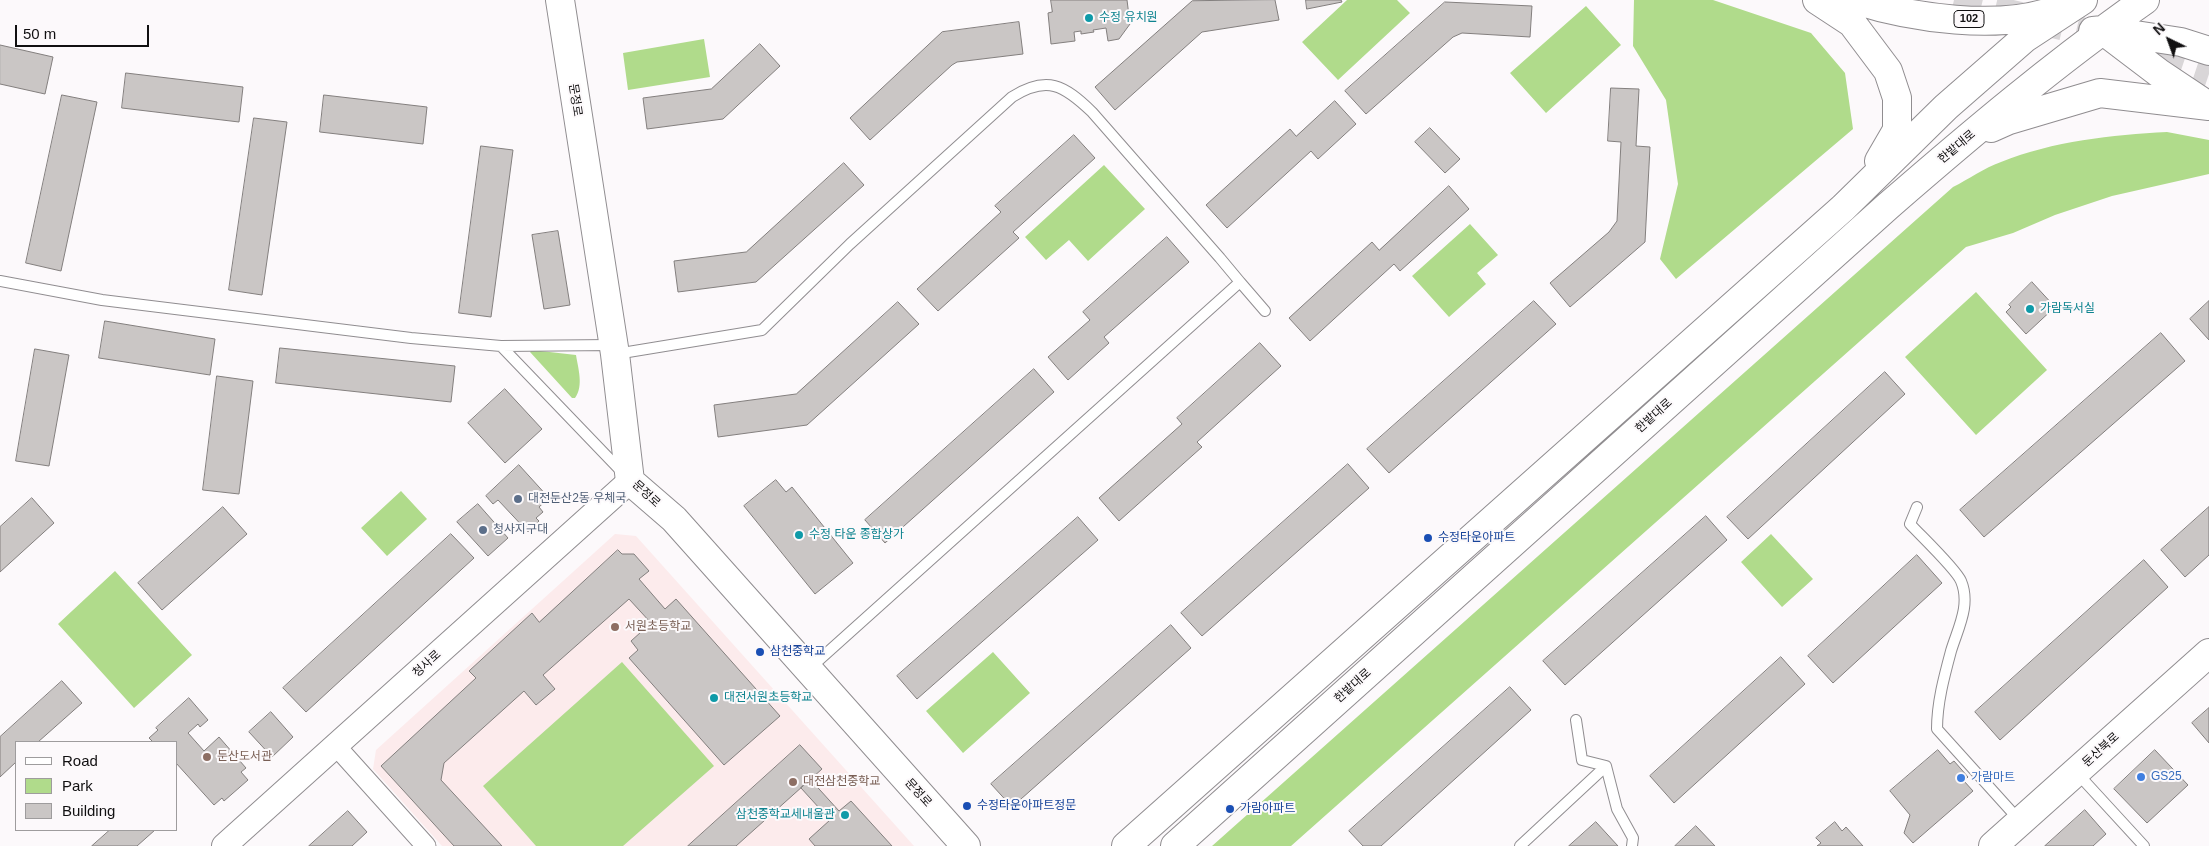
<!DOCTYPE html>
<meta charset="utf-8">
<style>
body{margin:0}
#map{position:relative;width:2209px;height:846px;overflow:hidden;background:#fcf9fb;font-family:Helvetica,sans-serif}
canvas{display:block}
.legend{position:absolute;left:15px;top:741px;width:162px;height:90px;box-sizing:border-box;background:#fcf9fb;border:1px solid #9e9c9d;margin:0;padding:6px 9px;list-style:none;font-size:15px;color:#111011}
.legend li{display:flex;align-items:center;gap:10px;height:25px}
.legend b{width:25px;border:1px solid #9e9c9d}
.north{position:absolute;left:2144px;top:15px;width:50px;height:50px;-webkit-text-stroke:4px #fcf9fb;paint-order:stroke;rotate:318deg;font-size:14px;font-weight:700;line-height:20px;text-align:center;color:#111011}
.north::after{content:'';display:block;margin:auto;width:18px;height:22px;background:#111011;clip-path:polygon(50% 0,100% 100%,50% 72%,0 100%)}
.scale{position:absolute;left:15px;top:25px;width:134px;height:22px;box-sizing:border-box;border:2px solid #111011;border-top:0;padding-left:6px;font-size:15px;line-height:18px;white-space:nowrap;color:#111011;-webkit-text-stroke:4px #fcf9fb;paint-order:stroke}
</style>
<div id="map">
<canvas width="2209" height="846"></canvas>
<ul class="legend">
<li><b style="height:6px;background:#fff"></b>Road</li>
<li><b style="height:14px;background:#b0db8b"></b>Park</li>
<li><b style="height:14px;background:#cac6c5"></b>Building</li>
</ul>
<div class="north">N</div>
<div class="scale">50 m</div>
</div>
<script>
const ctx = document.querySelector('canvas').getContext('2d');
ctx.lineJoin = 'round';
function paint(path, color) {
  ctx.fillStyle = color;
  ctx.fill(path, 'evenodd');
}
function strokePath(path, color, width, dash) {
  ctx.strokeStyle = color;
  ctx.lineWidth = width;
  ctx.lineCap = dash ? 'butt' : 'round';
  ctx.setLineDash(dash || []);
  ctx.stroke(path);
}
function drawText(font, color, halo, rows, align = 'center') {
  ctx.font = font + ' Helvetica,"Noto Sans KR",sans-serif';
  ctx.lineWidth = 4;
  ctx.setLineDash([]);
  ctx.textBaseline = 'middle';
  ctx.strokeStyle = halo;
  ctx.fillStyle = color;
  for (const [text, x, y, turn = 0] of rows) {
    ctx.save();
    ctx.translate(x, y);
    ctx.rotate((+turn || 0) * Math.PI / 180);
    ctx.textAlign = isNaN(turn) ? turn : align;
    if (halo) ctx.strokeText(text, 0, 0);
    ctx.fillText(text, 0, 0);
    ctx.restore();
  }
}
const education = new Path2D(`
 M615 534 636 536 914 846H442L373 769 376 750Z`);
const green = new Path2D(`
 M1347 0H1397L1410 13 1338 80 1302 42Z
 M1634 0H1713L1811 33 1845 73 1853 129 1676 279 1660 259 1678 184 1666 100 1633 46Z
 M1586 6 1621 45 1546 113 1510 73Z
 M704 39 710 77 628 90 623 53Z
 M2167 132 2209 140V174L2112 196 2055 215 2013 233 1966 247 1291 846H1212L1953 187C1969 179 1984 168 2001 162 2053 141 2112 135 2167 132Z
 M1104 165 1145 209 1088 261 1069 240 1046 260 1025 237Z
 M1470 224 1498 255 1477 273 1486 284 1449 317 1412 276Z
 M1976 292 2047 370 1976 435 1905 357Z
 M532 350 576 355C578 368 584 386 575 398H572L530 352Z
 M401 491 427 519 387 556 361 528Z
 M1771 534 1813 579 1782 607 1741 562Z
 M115 571 192 655 134 708 58 624Z
 M993 652 1030 693 963 753 926 711Z
 M622 662 714 766 623 846H536L483 786Z`);
const building = new Path2D(`
 M1051 0H1127L1130 24 1119 39 1108 41 1106 28 1093 30 1094 32 1081 34V31L1074 32 1075 41 1051 44 1048 13 1052 12Z
 M1275 0 1279 20 1202 32 1115 110 1095 87 1192 1Z
 M1306 0H1341L1342 2 1307 9Z
 M1445 2 1532 6 1530 37 1462 33 1453 37 1366 114 1345 91Z
 M1019 22 1023 54 957 62 952 65 870 140 850 118 942 32Z
 M760 44 780 66 723 119 647 129 643 98 711 89Z
 M0 45 53 57 45 94 0 84Z
 M126 73 243 87 239 122 122 108Z
 M1611 88 1639 89 1636 146 1650 147 1645 242 1570 307 1550 283 1609 232 1617 221 1621 142 1608 141Z
 M62 95 97 102 61 271 26 263Z
 M324 95 427 107 423 144 320 132Z
 M1335 101 1356 124 1318 159 1311 151 1227 228 1206 205 1290 129 1296 136Z
 M254 118 287 122 262 295 229 290Z
 M1430 128 1460 159 1445 173 1415 142Z
 M1074 135 1095 158 1013 232 1019 238 938 311 917 289 1001 212 995 206Z
 M481 146 513 150 491 317 459 313Z
 M844 163 864 185 756 282 678 292 674 261 746 252Z
 M1449 186 1469 209 1400 271 1394 264 1310 341 1289 318 1372 242 1379 250Z
 M558 231 570 305 544 309 532 235Z
 M1167 237 1189 262 1104 337 1109 343 1068 380 1048 357 1090 320 1083 312Z
 M2032 282 2055 307 2026 334 2006 312 2011 307 2009 305Z
 M1534 301 1556 324 1389 473 1367 449Z
 M2209 301V340L2190 319Z
 M898 302 919 324 807 425 718 437 714 405 796 394Z
 M105 321 215 339 210 375 99 358Z
 M2161 333 2185 361 1984 537 1960 510Z
 M1260 343 1281 366 1197 442 1202 447 1119 521 1099 498 1182 424 1177 418Z
 M280 348 455 366 451 402 276 383Z
 M35 349 69 355 49 466 16 461Z
 M1034 369 1054 392 885 543 865 520Z
 M1885 372 1905 394 1748 539 1727 517Z
 M217 376 253 381 239 494 203 490Z
 M505 389 542 429 505 463 468 423Z
 M1348 464 1369 488 1202 636 1181 613Z
 M519 465 549 498 539 507 543 512 536 518 539 521 528 532 498 500 493 504 486 496Z
 M776 480 786 492 792 487 853 563 815 594 744 506Z
 M32 498 54 523 0 572V527Z
 M478 504 508 538 488 556 457 522Z
 M223 507 247 534 162 610 138 583Z
 M2209 507V555L2185 577 2161 550Z
 M1706 516 1727 540 1565 685 1543 661Z
 M1078 517 1098 540 917 699 897 676Z
 M451 534 474 558 306 712 283 688Z
 M618 550 622 554H634L649 571 639 579 665 609 676 599 780 716 724 765 629 658 638 650 631 641 651 623 629 599 543 675 555 689 536 705 524 691 444 763 441 780 502 846H454L381 766 476 678 469 671 532 613 539 622Z
 M1917 555 1942 583 1833 683 1808 656Z
 M2144 560 2168 587 2000 740 1975 712Z
 M1171 625 1191 648 1012 807 991 784Z
 M1781 657 1805 684 1674 803 1650 776Z
 M62 681 82 703 38 742H16V762L0 777V737Z
 M1510 687 1531 710 1381 846H1363L1349 831Z
 M189 698 208 720 200 727 198 724 188 733 204 751 219 737 246 768 241 772 248 780 224 801 222 798 214 805 176 763V742H153L149 738 158 730 156 728Z
 M2209 708V743L2192 723Z
 M271 712 293 737 272 757 249 732Z
 M800 745 822 769 736 846H688Z
 M1938 750 1950 764 1954 761 1968 777 1964 781 1973 791 1913 843 1904 833 1910 815 1890 791Z
 M2155 750 2188 785 2147 823 2114 789Z
 M810 779 839 811 851 801 892 846H815L809 839 830 820 801 788Z
 M2085 810 2106 834 2093 846H2045Z
 M348 811 367 832 352 846H309Z
 M1596 822 1618 846H1569Z
 M1835 822 1842 831 1846 827 1863 846H1817L1821 843 1816 838Z
 M1696 826 1715 846H1675Z
 M110 830H155L137 846H92Z`);
const primaryTunnel = new Path2D(`
 M1954 0 2078 30 2209 74`);
const service = new Path2D(`
 M0 281 102 300 411 338 501 346 612 345
 M501 346 623 473
 M616 354 762 330 850 244 1012 97C1047 75 1064 85 1092 112L1220 258 1240 282
 M1917 507 1910 524C1920 535 1956 569 1961 581 1971 605 1958 628 1951 651 1944 677 1937 703 1937 729L2020 821
 M809 669 1240 282 1265 311
 M1576 720 1582 760 1606 766 1617 809 1633 838 1632 846
 M2077 773 2144 846
 M1520 846 1606 766`);
const minor = new Path2D(`
 M336 746 426 846`);
const tertiary = new Path2D(`
 M224 846 630 481`);
const secondary = new Path2D(`
 M560 0 615 354 630 481 674 519 966 846
 M1993 846 2209 653`);
const primary = new Path2D(`
 M1817 0 1852 23 1888 71 1897 98V130L1879 161
 M1855 0C1911 18 2000 31 2055 10
 M2093 31 2103 30 2181 42 2209 51
 M2105 32 2159 73 2204 103
 M1991 128 2009 120 2100 93 2209 106
 M1126 846 1843 208 1946 107 2025 38 2083 0
 M1175 846 1888 206C1971 134 2055 63 2145 0`);
const markers = [
 [1089,18,5,"#0f9aa8"],
 [2030,309,5,"#0f9aa8"],
 [518,499,5,"#5c6f8a"],
 [483,530,5,"#5c6f8a"],
 [799,535,5,"#0f9aa8"],
 [1428,538,5,"#1a4fb4"],
 [615,627,5,"#8d6e63"],
 [760,652,5,"#1a4fb4"],
 [714,698,5,"#0f9aa8"],
 [207,757,5,"#8d6e63"],
 [2141,777,5,"#3f7fe0"],
 [1961,778,5,"#3f7fe0"],
 [793,782,5,"#8d6e63"],
 [967,806,5,"#1a4fb4"],
 [1230,809,5,"#1a4fb4"],
 [845,815,5,"#0f9aa8"]
];
const shields = [
 [1969,19,30]
];
const shieldNames = [
 ["102",1969,19]
];
const cultureNames = [
 ["수정 유치원",1099,18],
 ["가람독서실",2040,309],
 ["수정 타운 종합상가",809,535],
 ["대전서원초등학교",724,698],
 ["삼천중학교세내울관",835,815,"right"]
];
const streetNames = [
 ["문정로",575,100,81],
 ["한밭대로",1957,147,-40],
 ["한밭대로",1654,416,-42],
 ["문정로",646,494,43],
 ["청사로",427,664,-42],
 ["한밭대로",1353,686,-42],
 ["둔산북로",2101,750,-42],
 ["문정로",918,793,48]
];
const serviceNames = [
 ["대전둔산2동 우체국",528,499],
 ["청사지구대",493,530]
];
const transitNames = [
 ["수정타운아파트",1438,538],
 ["삼천중학교",770,652],
 ["수정타운아파트정문",977,806],
 ["가람아파트",1240,809]
];
const educationNames = [
 ["서원초등학교",625,627],
 ["둔산도서관",217,757],
 ["대전삼천중학교",803,782]
];
const shopNames = [
 ["GS25",2151,777],
 ["가람마트",1971,778]
];
paint(education, '#fcebec');
paint(green, '#b0db8b');
paint(building, '#cac6c5');
strokePath(building, '#837f7e', 1);
strokePath(primaryTunnel, '#d9d6d8', 28, [28, 14]);
strokePath(service, '#908d90', 12);
strokePath(minor, '#908d90', 21);
strokePath(tertiary, '#908d90', 26);
strokePath(secondary, '#908d90', 30);
strokePath(primary, '#908d90', 30);
strokePath(service, '#fff', 10);
strokePath(minor, '#fff', 19);
strokePath(tertiary, '#fff', 24);
strokePath(secondary, '#fff', 28);
strokePath(primary, '#fff', 28);
for (const [x, y, r, color] of markers) {
  const dot = new Path2D();
  dot.arc(x, y, r, 0, 2 * Math.PI);
  ctx.fillStyle = color;
  ctx.fill(dot);
  strokePath(dot, '#fcf9fb', 2);
}
for (const [x, y, w] of shields) {
  const box = new Path2D();
  box.roundRect(x - w / 2, y - 8.5, w, 17, 4);
  ctx.fillStyle = '#fcf9fb';
  ctx.fill(box);
  strokePath(box, '#111011', 1);
}
drawText('bold 11px', '#111011', null, shieldNames);
drawText('12px', '#0d838f', '#fcf9fb', cultureNames, 'left');
drawText('12px', '#111011', '#fcf9fb', streetNames);
drawText('12px', '#4e5e75', '#fcf9fb', serviceNames, 'left');
drawText('12px', '#164399', '#fcf9fb', transitNames, 'left');
drawText('12px', '#785e54', '#fcf9fb', educationNames, 'left');
drawText('12px', '#366cbe', '#fcf9fb', shopNames, 'left');
</script>
